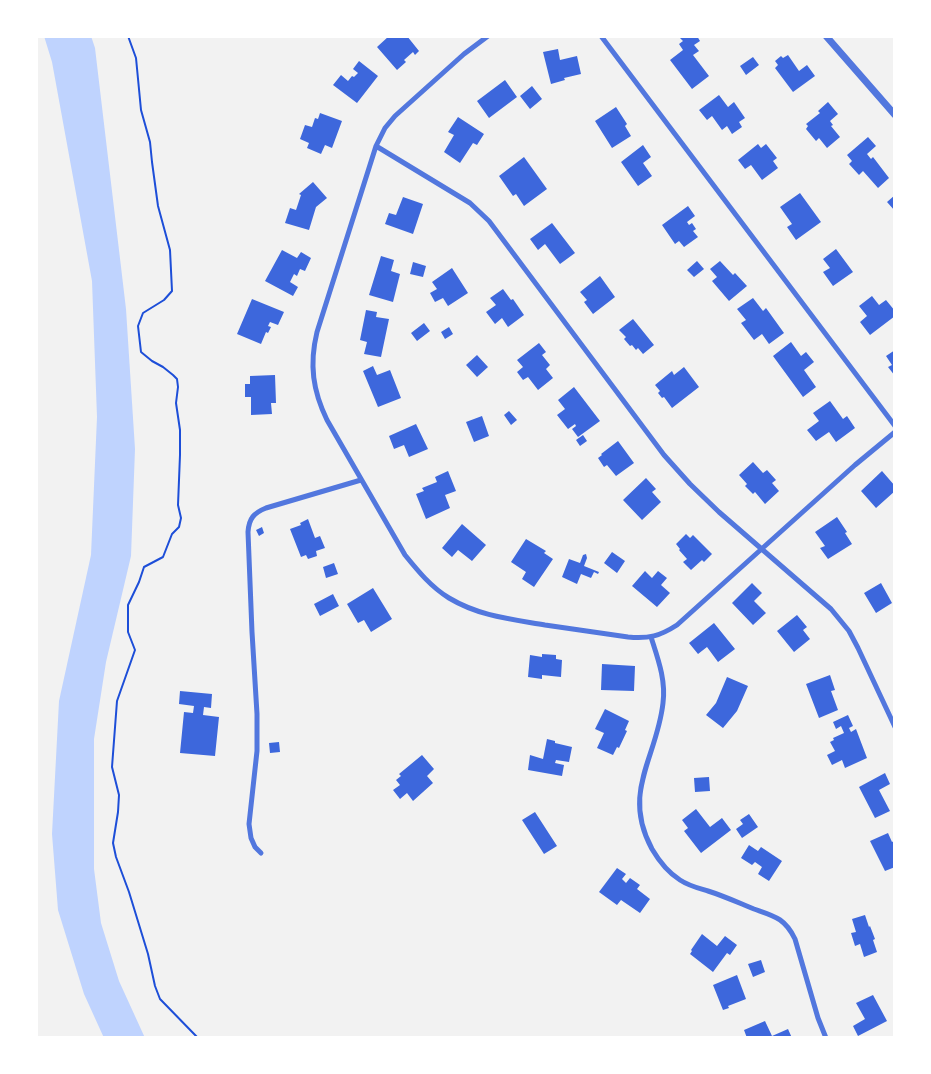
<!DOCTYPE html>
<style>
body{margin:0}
#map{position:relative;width:931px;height:1074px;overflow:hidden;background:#f2f2f2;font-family:"Roboto Serif",serif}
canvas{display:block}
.frame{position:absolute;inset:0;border:38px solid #fff;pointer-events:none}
</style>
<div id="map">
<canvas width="931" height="1074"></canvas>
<div class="frame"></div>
</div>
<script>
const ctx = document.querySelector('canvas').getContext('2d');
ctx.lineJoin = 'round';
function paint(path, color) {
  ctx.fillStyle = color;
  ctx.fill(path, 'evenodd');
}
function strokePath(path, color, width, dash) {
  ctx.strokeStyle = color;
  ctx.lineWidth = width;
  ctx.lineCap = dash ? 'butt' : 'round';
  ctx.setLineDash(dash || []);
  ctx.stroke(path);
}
const water = new Path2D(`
 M44 36H91L95 48 126 309 135 449 131 556 106 662 94 739V869L101 923 119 981 145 1038H104L84 994 58 910 52 834 59 701 91 555 97 417 92 281 52 62Z`);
const building = new Path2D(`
 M389 36H407L419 51 415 55 413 52 404 60 406 62 397 70 377 47Z
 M682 36H697L700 41 694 45 699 51 693 55 709 76 692 89 670 60 683 50 679 44 683 41 680 38Z
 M558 49 560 60 577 56 581 74 564 78 565 80 551 84 543 52Z
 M788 55 799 71 807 65 815 76 793 92 775 68 778 65 775 61 781 56 783 58Z
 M753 57 759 65 746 75 740 66Z
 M359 61 378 76 357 103 333 85 341 75 348 81 352 76 354 77 358 73 353 69Z
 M505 80 517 97 489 118 477 101Z
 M532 86 542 99 530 109 520 96Z
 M719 95 728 107 734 102 745 118 739 122 742 127 732 134 727 126 722 130 712 116 707 120 699 110Z
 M828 102 838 114 830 121 833 125 831 126 840 137 827 148 819 138 816 141 806 129 808 126 806 124 820 113 818 111Z
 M616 107 627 124 625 126 631 136 612 148 595 121Z
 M320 113 342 121 332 148 325 145 321 154 307 148 309 143 300 139 305 125 312 127 315 118 318 119Z
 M458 117 484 134 477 145 473 143 460 163 444 152 454 135 448 132Z
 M868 137 876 146 867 154 871 159 873 157 889 178 878 188 863 171 859 175 849 164 852 161 847 155Z
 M758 144 761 148 766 144 777 158 773 161 778 168 762 180 751 165 745 169 738 160Z
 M643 145 651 157 643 163 652 176 638 186 621 162Z
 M524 157 547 189 524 206 516 194 513 196 499 176Z
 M313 182 327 198 316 207 309 230 285 223 290 208 296 210 301 195 299 194Z
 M800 193 821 222 796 240 787 227 792 224 780 207Z
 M895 195V211L887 202Z
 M403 197 423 204 413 234 385 224 389 213 396 215Z
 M688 206 695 216 687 222 689 225 692 223 696 229 693 231 698 237 684 247 679 241 675 244 662 225Z
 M552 223 575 253 560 264 545 244 538 250 530 239Z
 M836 249 853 272 833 286 823 272 830 268 823 259Z
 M282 250 297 258 301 252 311 258 305 271 300 269 297 276 294 274 290 282 298 287 293 296 265 281Z
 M381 256 394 260 391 271 400 274 393 302 369 295Z
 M697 261 704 269 694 277 687 270Z
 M720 261 733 275 735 273 747 286 729 301 712 281 717 277 710 269Z
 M413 262 426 266 423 277 410 274Z
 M452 268 468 293 448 306 443 298 435 302 430 293 437 289 432 282Z
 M600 276 615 297 593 314 584 302 587 300 580 292Z
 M503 289 511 300 513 299 524 315 508 327 502 318 495 324 486 312 496 305 490 298Z
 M872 296 879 305 886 300 895 311V316L870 335 860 322 867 316 859 306Z
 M753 298 763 311 766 308 784 333 769 344 762 334 754 340 741 323 746 320 737 309Z
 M252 299 284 312 278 325 270 322 268 326 271 327 268 333 266 332 261 344 237 334Z
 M366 310 377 312 376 317 389 319 381 357 364 354 367 342 360 340Z
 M633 319 654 345 643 354 638 348 636 350 632 345 630 346 624 339 626 337 619 330Z
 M424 323 430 331 417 341 411 333Z
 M449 327 453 334 445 339 441 332Z
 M791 342 801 356 806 352 814 362 804 370 816 387 803 397 773 356Z
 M539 343 546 352 542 355 550 365 546 369 553 378 538 390 528 377 523 380 517 372 523 367 517 360Z
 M895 350V376L888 367 892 365 886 356Z
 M477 355 488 367 477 377 466 365Z
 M373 366 377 375 390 370 401 398 378 407 363 371Z
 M684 367 699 387 672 408 664 397 662 398 658 393 660 391 655 385 672 371 674 375Z
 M275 375 276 403H271L272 414 251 415V397H245V384H250V376Z
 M574 387 600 421 578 437 572 429 576 426 575 424 568 429 557 415 565 409 558 400Z
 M830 401 843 419 847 416 855 428 836 442 829 432 816 441 807 430 819 421 813 413Z
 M509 411 517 420 511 425 504 415Z
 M482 416 489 436 474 442 466 422Z
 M416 424 428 449 409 457 404 445 394 449 389 436Z
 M583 435 587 441 580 446 576 440Z
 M618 441 634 463 616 476 607 465 604 467 598 458 602 455 601 454Z
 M753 462 763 473 767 470 776 480 772 483 779 491 765 504 755 492 753 494 745 486 747 484 739 475Z
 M448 471 456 491 445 495 450 508 426 519 416 494 424 491 422 488 437 482 435 477Z
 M882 471 895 486V491L876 508 861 491Z
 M646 478 656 489 652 492 661 502 642 520 623 500Z
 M837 517 847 532 845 533 852 544 828 559 820 548 825 546 815 532Z
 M308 519 315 538 320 536 325 548 316 551 317 556 308 559 306 555 301 557 290 529 301 525 300 523Z
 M462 524 486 545 472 561 458 550 452 557 442 548Z
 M262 527 264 533 259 536 256 530Z
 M686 534 690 538 693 535 712 554 704 562 702 560 691 570 683 562 687 559 679 550 680 549 676 544Z
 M526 539 546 551 544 553 553 559 534 587 522 579 526 572 511 562Z
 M612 552 625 561 617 573 604 563Z
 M586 554 587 558 584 566 599 572 598 574 594 572 591 578 581 574 577 584 562 577 569 559 580 563 583 555Z
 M334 563 338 574 326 578 323 567Z
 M645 571 652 578 658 571 667 578 661 585 670 593 657 607 632 586Z
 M752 583 762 593 754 601 766 613 753 625 732 603Z
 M881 583 892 603 876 613 864 593Z
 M373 588 392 619 371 632 364 620 358 623 347 604Z
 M333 594 339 606 320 616 314 604Z
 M797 615 807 627 803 630 810 639 794 652 777 631Z
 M714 623 735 649 718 662 707 647 698 654 689 643Z
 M542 654 556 655V659L562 660 561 677 542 675V679L528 677 530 655 542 657Z
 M602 664 635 666 634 691 601 690Z
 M830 675 835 690 831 691 838 710 819 718 806 684Z
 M727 677 748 686 737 711 723 728 706 715 716 703Z
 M180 691 212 694 211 708 204 707 203 715 219 717 215 756 180 753 184 712 193 713 194 706 179 704Z
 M605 709 629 721 625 730 627 731 619 748 617 747 613 755 597 748 604 733 595 729Z
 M848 715 853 726 849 728 851 732 856 729 867 758 845 768 842 760 832 765 827 755 835 751 830 742 834 740 833 738 844 733 841 726 836 729 833 722Z
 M547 739 555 741V743L572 747 569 762 556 760 555 763 564 765 562 776 528 770 530 755 543 759Z
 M279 742 280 752 270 753 269 743Z
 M422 755 434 769 427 776 433 783 413 801 407 793 400 799 393 790 400 785 396 780 401 776 399 774Z
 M885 773 890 784 879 790 890 811 875 818 859 787Z
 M709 777 710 791 695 792 694 778Z
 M696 809 710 827 722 818 731 830 701 853 684 831 688 828 682 820Z
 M535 812 557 846 544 854 522 820Z
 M749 814 758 827 742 838 736 829 743 824 740 820Z
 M888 833 892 842 894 841 895 844V867L885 871 870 841Z
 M749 845 758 851 761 847 782 861 769 881 758 874 762 867 755 862 752 865 741 858Z
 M617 868 626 874 622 879 626 883 630 878 640 885 637 889 650 899 640 913 621 900 617 905 599 892Z
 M865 915 869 927 870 926 875 939 873 940 877 952 864 957 860 944 855 946 851 933 856 932 852 919Z
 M702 934 717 946 725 936 737 945 730 955 727 953 713 972 690 954 692 951 691 950Z
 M761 960 765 972 753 977 748 964Z
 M737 975 746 999 728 1006 729 1008 723 1010 713 985Z
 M873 995 887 1021 858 1036 853 1026 865 1019 856 1003Z
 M765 1021 772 1036 788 1029 792 1038H747L744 1030Z`);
const path = new Path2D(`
 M128 36 136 58 141 110 150 142 152 162 158 206 170 250 172 291 164 300 143 313 138 326 141 352 152 361 163 367 173 375 177 379 178 387 176 403 180 430V455L178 505 181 518 179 527 172 534 163 557 144 567 139 582 128 605V632L135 650 117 701 112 767 119 795 118 812 113 843 116 857 129 892 148 954 155 986 160 999 198 1038`);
const minor = new Path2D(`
 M488 36 464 54 395 116 385 128 376 146 317 332C309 365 313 391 327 420L405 555C418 571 431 587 449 598 479 616 510 619 545 625 573 629 600 633 628 637 649 639 660 636 677 625L855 465 895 432
 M601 36 895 426
 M376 146 470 203 489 221 664 455 690 484 719 512 809 590 831 609 849 631 858 648 895 727
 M651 637C658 659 666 680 663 703 657 758 621 792 652 849 659 861 669 873 680 880 689 886 698 888 708 891 724 896 739 903 754 909 774 916 785 918 795 939L818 1018 826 1038
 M261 853 255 847 251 838 249 824 257 751V714L252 632 248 532C249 518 254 513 266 508L361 480`);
const tertiary = new Path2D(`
 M826 36 895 115`);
paint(water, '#bfd3fe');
paint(building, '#3d67dc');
strokePath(path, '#1d4ed8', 2);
strokePath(minor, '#5277de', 5);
strokePath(tertiary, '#5277de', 7);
</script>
